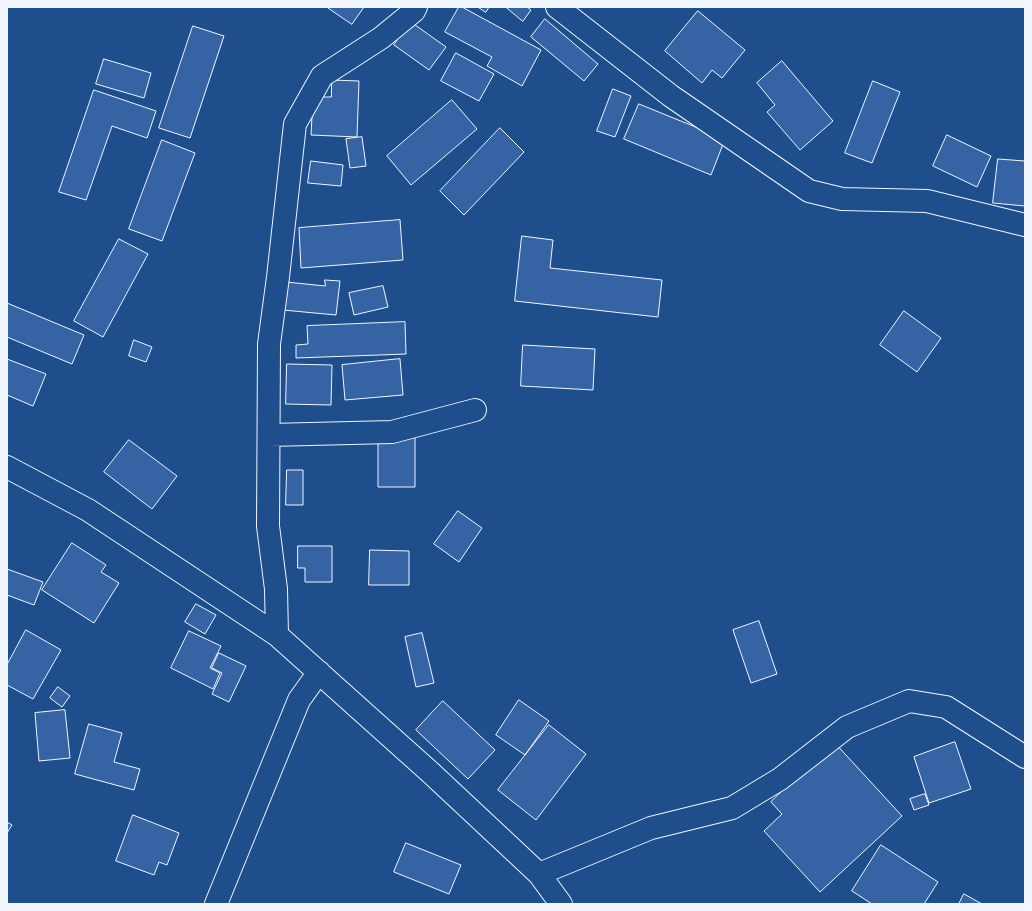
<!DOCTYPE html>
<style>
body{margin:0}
#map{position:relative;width:1032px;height:911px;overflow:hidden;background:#1f4e8c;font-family:"Nunito Sans",sans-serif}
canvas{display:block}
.frame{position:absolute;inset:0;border:8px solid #f2f6ff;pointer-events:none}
</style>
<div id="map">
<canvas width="1032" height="911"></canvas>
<div class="frame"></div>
</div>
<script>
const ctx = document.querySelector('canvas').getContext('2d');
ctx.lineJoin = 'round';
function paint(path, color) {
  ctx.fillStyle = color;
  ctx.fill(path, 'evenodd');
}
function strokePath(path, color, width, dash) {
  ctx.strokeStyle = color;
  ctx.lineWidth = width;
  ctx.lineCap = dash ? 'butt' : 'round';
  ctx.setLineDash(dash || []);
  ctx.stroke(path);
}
const building = new Path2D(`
 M327 7H364L352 24Z
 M459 7H462L541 50 522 86 487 66 492 57 445 32Z
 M478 7H489L486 12Z
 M506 7H527L531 10 523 21Z
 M698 11 745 50 722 78 712 70 702 83 665 51Z
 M545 19 598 64 584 81 531 37Z
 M411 22 446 47 429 70 394 45Z
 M193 26 224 36 190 138 159 128Z
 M456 53 494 74 479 101 441 81Z
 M104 59 151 73 144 98 96 84Z
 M782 61 833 121 800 150 767 112 775 105 757 83Z
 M332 80 359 81 357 137 311 135 313 97H331Z
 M873 81 900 92 872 163 845 153Z
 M613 89 631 96 615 137 597 131Z
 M94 90 156 111 147 138 112 126 86 200 59 192Z
 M452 100 477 129 411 185 387 156Z
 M639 104 725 139 711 175 624 139Z
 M500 128 524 152 464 215 440 191Z
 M947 135 991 156 977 187 933 166Z
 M362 137 366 166 350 168 346 139Z
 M162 140 195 153 162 241 129 229Z
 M998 159 1025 161V206L993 203Z
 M311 161 343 165 341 186 308 183Z
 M400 220 403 260 301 268 299 228Z
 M522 236 553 240 550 268 662 280 658 317 515 301Z
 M119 239 148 254 103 337 74 321Z
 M325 280 340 281 336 315 283 310 286 282 325 286Z
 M383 286 388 307 354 315 349 293Z
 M7 303 84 335 72 364 7 337Z
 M904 311 941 338 917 372 880 345Z
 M405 322 406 354 296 358V345L308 344 307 326Z
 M134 340 152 347 146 362 129 356Z
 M523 345 595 349 593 390 521 386Z
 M7 359 46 374 33 406 7 395Z
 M400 359 403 395 345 400 342 365Z
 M287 364 332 365 331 405 286 404Z
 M415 438V487H378V439Z
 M129 440 177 476 152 509 104 472Z
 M287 470H303V505H286Z
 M458 511 482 528 459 562 434 544Z
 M72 543 106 565 101 572 119 583 94 623 42 590Z
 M298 546H332V582H305V568H298Z
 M370 550 409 551V585H369Z
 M7 569 43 582 34 605 7 595Z
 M196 604 216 615 205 634 185 622Z
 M759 621 777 674 751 683 733 630Z
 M26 630 61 650 33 699 7 685V665Z
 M189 631 221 646 210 668 220 673 213 689 171 668Z
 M422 633 434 683 416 687 405 637Z
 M219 653 246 666 229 702 212 694 222 673 212 668Z
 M58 687 70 696 62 707 50 698Z
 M519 700 549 721 525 755 496 735Z
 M443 701 495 750 468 779 416 730Z
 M65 710 70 758 39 761 35 713Z
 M89 724 122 733 114 762 140 769 134 790 75 774Z
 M549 725 586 754 536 820 498 790Z
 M834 742 902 816 820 892 764 831 782 814 771 802Z
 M955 742 971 789 929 803 914 757Z
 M925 794 929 805 914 810 910 799Z
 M133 815 179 833 167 865 159 862 154 875 116 861Z
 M7 822 12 825 7 833Z
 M406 843 461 865 449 894 394 872Z
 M881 845 938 882 924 904H872L852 891Z
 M964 894 982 904H959Z`);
const minor = new Path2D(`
 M557 7 671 96 809 191 842 199 927 201 1025 225
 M269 435 392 432 475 410
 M7 467 88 510 277 635 431 773 539 874 561 904
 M277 635 276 589 268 526 269 344 278 277 295 124 322 76 381 38 414 11 416 7
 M539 874 651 828 732 808 780 779 847 727 909 701 946 707 1025 757
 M216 904 299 700 319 672`);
paint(building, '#3563a3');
strokePath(building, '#f2f6ff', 1);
strokePath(minor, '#f2f6ff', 24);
strokePath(minor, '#1f4e8c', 22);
</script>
